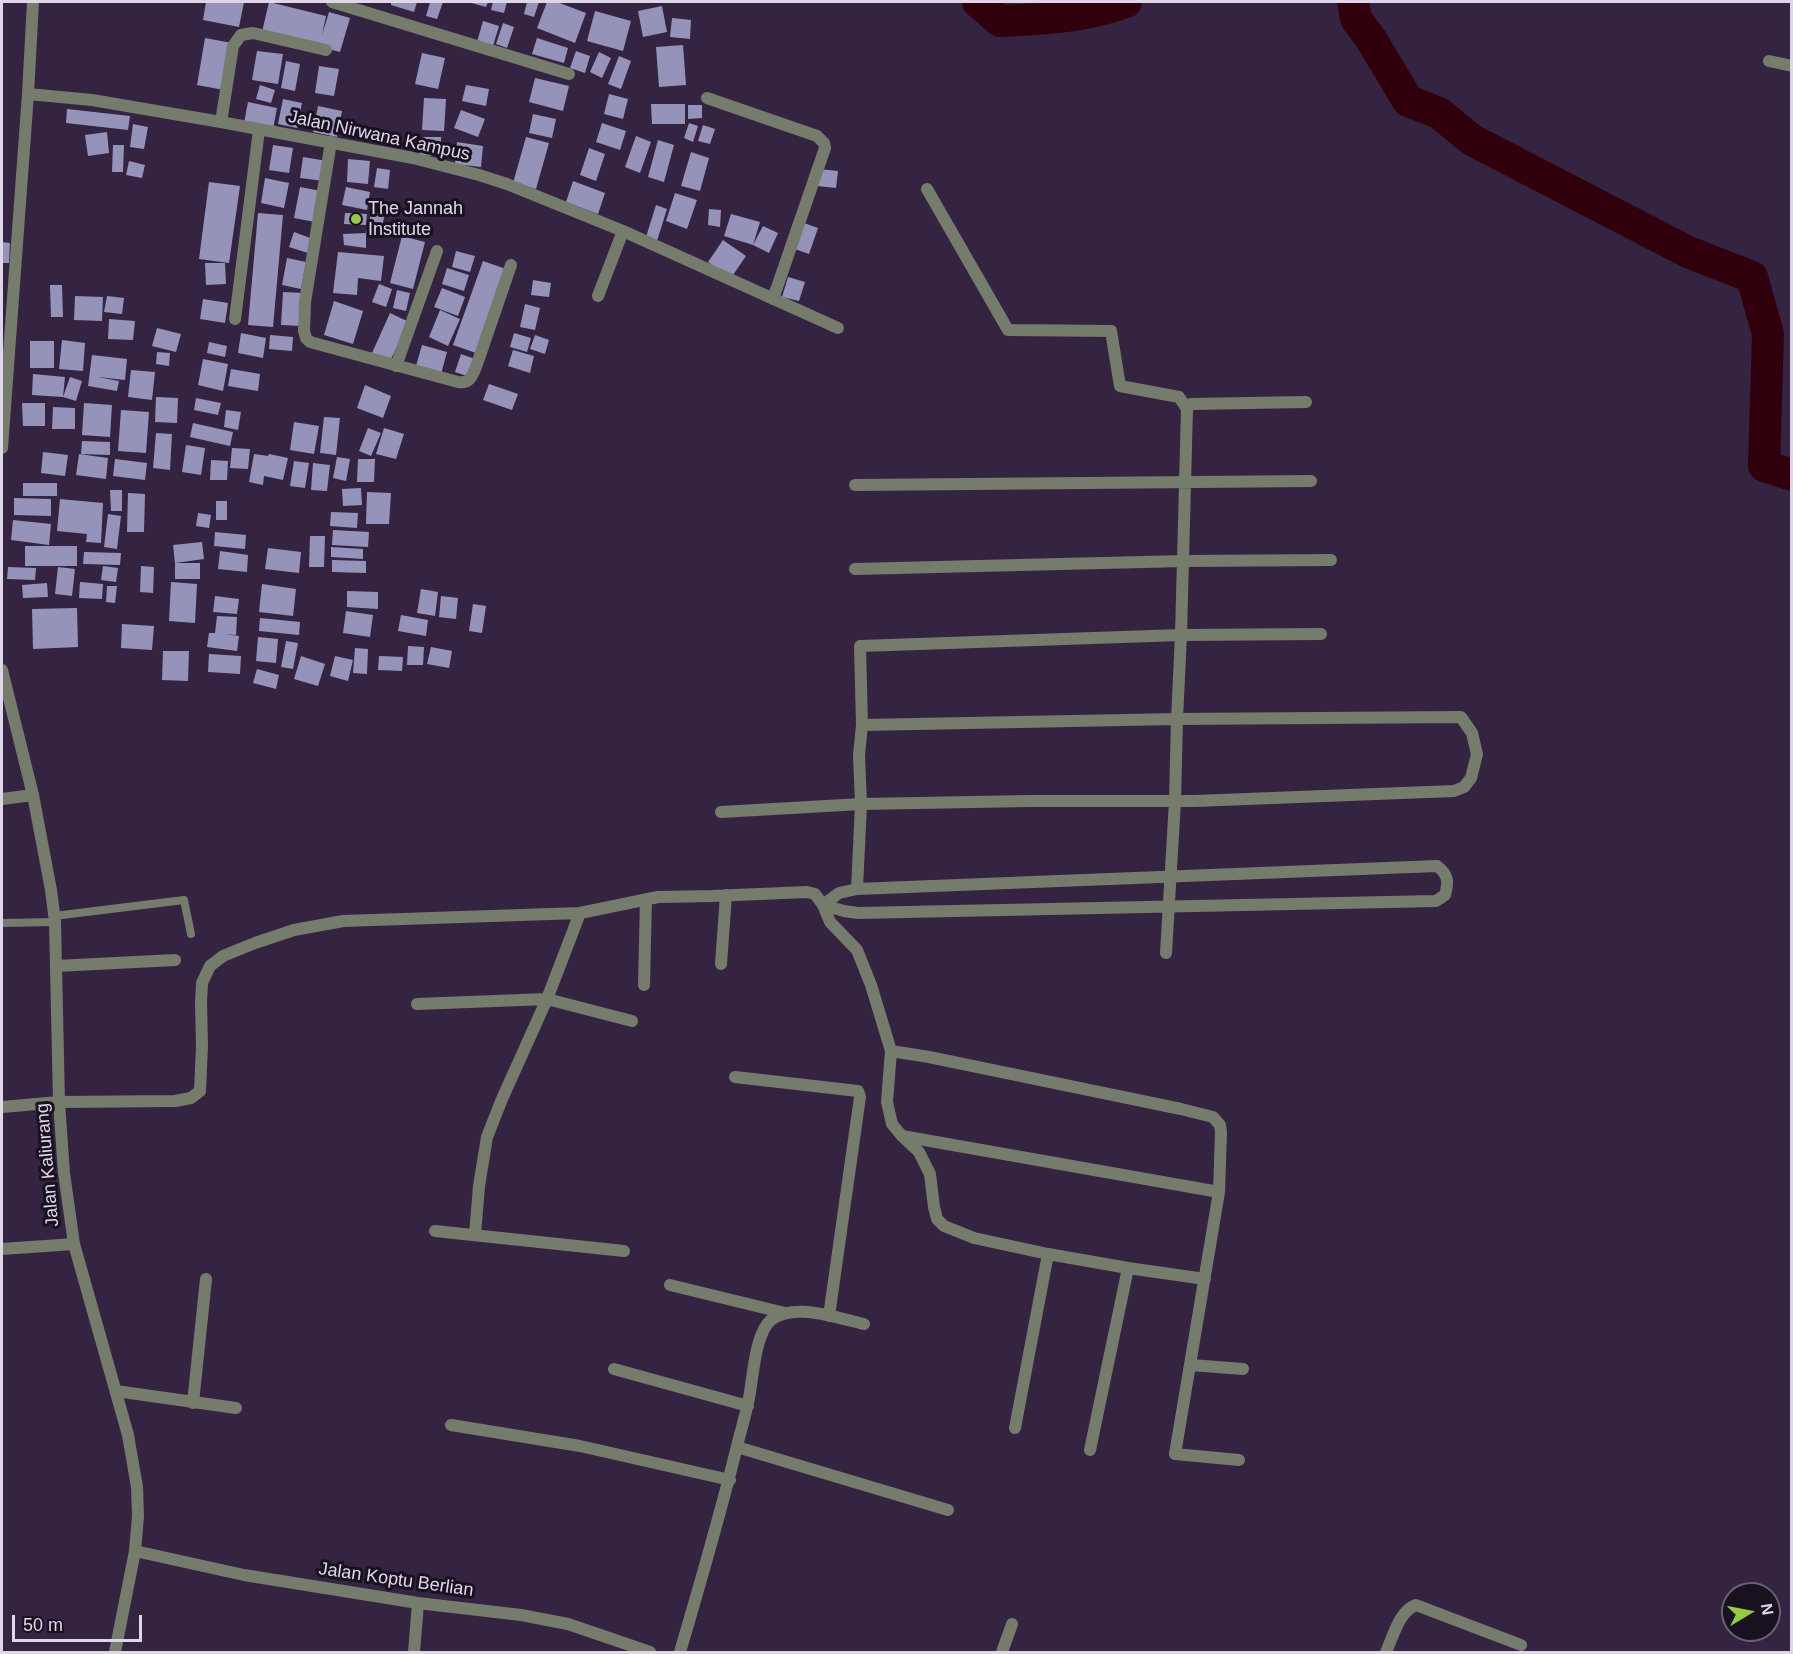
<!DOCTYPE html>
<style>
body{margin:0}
#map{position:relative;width:1793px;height:1654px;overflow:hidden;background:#342442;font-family:Arial,sans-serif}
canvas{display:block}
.frame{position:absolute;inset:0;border:3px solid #e0d6ea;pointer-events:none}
.north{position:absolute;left:1721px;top:1582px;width:60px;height:60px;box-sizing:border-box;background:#18111f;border:2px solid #686070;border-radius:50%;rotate:80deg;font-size:16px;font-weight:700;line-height:24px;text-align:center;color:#e0d6ea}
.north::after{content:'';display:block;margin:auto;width:21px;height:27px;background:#96cc3a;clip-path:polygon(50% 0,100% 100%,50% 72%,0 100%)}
.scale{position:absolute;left:12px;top:1615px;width:130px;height:27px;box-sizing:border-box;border:3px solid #e0d6ea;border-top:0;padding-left:8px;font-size:18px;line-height:21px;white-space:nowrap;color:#e0d6ea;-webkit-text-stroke:4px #18111f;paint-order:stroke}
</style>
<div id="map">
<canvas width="1793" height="1654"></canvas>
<div class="frame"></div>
<div class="north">N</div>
<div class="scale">50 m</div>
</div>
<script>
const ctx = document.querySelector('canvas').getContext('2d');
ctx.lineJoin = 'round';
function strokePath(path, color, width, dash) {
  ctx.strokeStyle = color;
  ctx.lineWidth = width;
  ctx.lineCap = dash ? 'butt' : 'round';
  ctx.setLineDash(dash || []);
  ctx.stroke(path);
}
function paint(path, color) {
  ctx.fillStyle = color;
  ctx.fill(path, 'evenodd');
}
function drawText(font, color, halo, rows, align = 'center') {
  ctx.font = font + ' Arial,sans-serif';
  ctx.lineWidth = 6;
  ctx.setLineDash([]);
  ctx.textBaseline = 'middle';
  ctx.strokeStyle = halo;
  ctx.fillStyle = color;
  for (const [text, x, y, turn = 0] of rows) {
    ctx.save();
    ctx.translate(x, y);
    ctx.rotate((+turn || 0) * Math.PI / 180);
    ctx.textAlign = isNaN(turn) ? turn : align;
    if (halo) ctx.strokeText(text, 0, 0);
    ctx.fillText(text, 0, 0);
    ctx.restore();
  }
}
const river = new Path2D(`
 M978 2 1000 21C1044 19 1085 17 1126 2
 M1353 2 1356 19 1371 39 1408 101 1439 113 1472 140 1688 252 1752 277 1768 334 1764 466 1792 475`);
const building = new Path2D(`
 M206 2H244L239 27 203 20Z
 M269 2 326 16 322 35 329 12 350 18 340 52 262 32Z
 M391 2H417L414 12 391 5Z
 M430 2H443L437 19 426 16Z
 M468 2H488L486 7Z
 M493 2H507L504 13 491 10Z
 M527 2H539L534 17 524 14Z
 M547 2H557L586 13 575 43 537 28Z
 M662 6 667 32 643 37 638 11Z
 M595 11 631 21 623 51 587 41Z
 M672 18 691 20 690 39 670 37Z
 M483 21 499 26 493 46 477 42Z
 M503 23 514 27 507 48 496 44Z
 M205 38 232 43 224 90 197 85Z
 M537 38 568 48 564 63 532 54Z
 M683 45 686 85 659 87 656 47Z
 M257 51 283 54 278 84 252 80Z
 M576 51 590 56 585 73 570 68Z
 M599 52 611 58 602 78 590 72Z
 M422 53 445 58 438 89 415 84Z
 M619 56 631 61 621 89 608 84Z
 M286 61 300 64 295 91 281 88Z
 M319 66 339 69 334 96 315 93Z
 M535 78 569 86 563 111 529 102Z
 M260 85 275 90 271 103 256 99Z
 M466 85 489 89 486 106 462 101Z
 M609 94 628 99 623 119 604 114Z
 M424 98 446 99 444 131 422 130Z
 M283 99 302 103 297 128 278 124Z
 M248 102 277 108 273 129 244 123Z
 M651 104H685V124H652Z
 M688 105H702V118L688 119Z
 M318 106 342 111 337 137 313 132Z
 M67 109 130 116 128 130 66 123Z
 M461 110 485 119 478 137 454 128Z
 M533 114 556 119 552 138 529 133Z
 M602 123 626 131 620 150 596 142Z
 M689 123 698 126 693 142 684 138Z
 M133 124 148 127 144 149 130 147Z
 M703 125 715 129 710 144 698 141Z
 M107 132 109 153 88 156 85 135Z
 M636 136 651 142 640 173 625 167Z
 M419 137H441V155L419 156Z
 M526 137 549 143 536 189 513 183Z
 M658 140 674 145 664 182 648 177Z
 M457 142 483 146 481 167 455 164Z
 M113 145H124L123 172H112Z
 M273 145 293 148 289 173 269 170Z
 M589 148 605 154 596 181 580 175Z
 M691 152 709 158 700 191 681 186Z
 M303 157 327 161 324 181 300 178Z
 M348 159 370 161 368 184 347 182Z
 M129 161 145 165 142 178 126 175Z
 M377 168 390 170 388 189 374 187Z
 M819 169 838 171 836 188 817 186Z
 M265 178 289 183 284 208 261 203Z
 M573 181 605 193 598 214 566 202Z
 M209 182 240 186 229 263 199 259Z
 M300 187 321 191 315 222 294 218Z
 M346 187 370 192 367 210 342 205Z
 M675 193 697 200 687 229 666 221Z
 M656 205 667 209 657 241 646 237Z
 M709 209 721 210 720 227 708 225Z
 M372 211 385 213 381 232 366 233V248L344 245 343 234 366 233Z
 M258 213 283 215 273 327 248 325Z
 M345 213 367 214 366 225 344 224Z
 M731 214 760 222 753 245 763 226 778 233 769 253 753 245 724 236Z
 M801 222 818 228 809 254 792 248Z
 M294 232 313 239 308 253 289 247Z
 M402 236 425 242 413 289 390 283Z
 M723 240 746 256 731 278 708 262Z
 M2 242 10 243 9 263H2Z
 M456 251 475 256 470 272 452 267Z
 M338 252 384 256 381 281 358 278 357 295 333 293Z
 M287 258 306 262 301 289 282 285Z
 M483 261 506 269 476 353 453 345Z
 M205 263H225L226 284 206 285Z
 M447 268 469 275 464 291 442 284Z
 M788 277 805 282 799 301 782 297Z
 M533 280 551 283 549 297 531 295Z
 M379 284 392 289 386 307 372 302Z
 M50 285H62L63 317H51Z
 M442 288 465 297 458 316 434 307Z
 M397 290 410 293 406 311 393 308Z
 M283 292 304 293 302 326 281 325Z
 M75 296 103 297 102 321 74 320Z
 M107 296 124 298 122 314 104 312Z
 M203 299 228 303 225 323 200 319Z
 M334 301 363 311 353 344 324 335Z
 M525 304 540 308 535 330 520 327Z
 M440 310 460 319 448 346 429 337Z
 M390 313 409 322 390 361 372 353Z
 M109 319 135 321 133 340 108 339Z
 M157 328 181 334 176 352 152 346Z
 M241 333 266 338 263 358 238 353Z
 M514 333 531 338 527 352 510 347Z
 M270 335 293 337 292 351 269 349Z
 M535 335 549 340 545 354 530 349Z
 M62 340 85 343 83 371 59 369Z
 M30 341H54V368H30Z
 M209 342 227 346 225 357 207 353Z
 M422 345 447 352 441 374 416 366Z
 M513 350 534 356 530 373 508 366Z
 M157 352 170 353 169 366 156 364Z
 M461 354 475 359 470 377 455 372Z
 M92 355 127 359 125 380 98 377 119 381 117 391 88 386Z
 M203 359 228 364 223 391 198 385Z
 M231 369 260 374 258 391 228 386Z
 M131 370 155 372 152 400 128 397Z
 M33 374 65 377 63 397 70 377 82 381 76 401 63 397 32 395Z
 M489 384 518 394 512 410 483 400Z
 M365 385 391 396 383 418 357 408Z
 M156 397 178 398 177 423 155 422Z
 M196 398 221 403 218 415 194 410Z
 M22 403H45V426H23Z
 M84 403 112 405 110 437 82 435Z
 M53 407 75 408V429H52Z
 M121 410 149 412 146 453 118 451Z
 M226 410 241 412 238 430 224 427Z
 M324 417 340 418 336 455 320 453Z
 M294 422 319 426 314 454 290 450Z
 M193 423 233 432 230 446 190 437Z
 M368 428 381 433 371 456 359 451Z
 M384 428 404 434 396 459 376 454Z
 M156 433 172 434 170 470 153 468Z
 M82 441 110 442V455L81 454Z
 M186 445 205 448 201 475 182 472Z
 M232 448 250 449 248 469 230 468Z
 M43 452 68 455 65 476 41 473Z
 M79 454 108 458 106 479 76 475Z
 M254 454 268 456 269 454 288 458 283 480 264 476 263 485 249 482Z
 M337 457 350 459 346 481 333 478Z
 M115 459 147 463 145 480 113 476Z
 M358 459H375L374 482H357Z
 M211 460 228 461 227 480H210Z
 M294 461 309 463 305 488 290 486Z
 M313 463 330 465 327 491 311 490Z
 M23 483H57V496H23Z
 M361 488 362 505 343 506 342 489Z
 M110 490H122V511H111Z
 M367 492 391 493 389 524H366Z
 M128 493 145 494 144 532H127Z
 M14 498 51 499V516L14 515Z
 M60 499 103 503 101 543 86 542 87 534 57 531Z
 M216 501H227V520H216Z
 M331 512 358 513 357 528 330 526Z
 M198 513 211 515 209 528 196 526Z
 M108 514 121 516 117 549 104 547Z
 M13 520 51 524 49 545 11 540Z
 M333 530 369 532 368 547 332 545Z
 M215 532 246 535 245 549 214 546Z
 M310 536H325L324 567H309Z
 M202 542 204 559 175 563 173 545Z
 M25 546H77V566H25Z
 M331 547 363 549V559L331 557Z
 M268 548 301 552 299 573 265 569Z
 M220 551 248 555 247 572 218 569Z
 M84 552 121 553 120 565 83 564Z
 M332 560 366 561V573L332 572Z
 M175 563H200V579H175Z
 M103 566 118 568 116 582 101 580Z
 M141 566 154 567 153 593 140 592Z
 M8 567 36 568 35 580 7 579Z
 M58 567 75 569 72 596 55 594Z
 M80 582 103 584 102 599 79 598Z
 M171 582 197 584 195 623 169 621Z
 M47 583 48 597 23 598 22 585Z
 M262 584 296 589 293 616 259 612Z
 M107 586H117L115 603 106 602Z
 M421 589 438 592 435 616 417 613Z
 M347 591 378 592V609L347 607Z
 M215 596 239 599 237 614 213 612Z
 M441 596 458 598 456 619 439 617Z
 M473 604 486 606 482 633 469 631Z
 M77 608 78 647 33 649 32 609Z
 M346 611 373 615 370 637 343 633Z
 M401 615 428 620 426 636 398 631Z
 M217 616 237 617 236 635 224 634 239 636 237 651 207 647 209 633H215Z
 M260 618 300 622 299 635 259 631Z
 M122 624 154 626 152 650 121 648Z
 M258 637 278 639 276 663 256 661Z
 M286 641 298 643 293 669 281 667Z
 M408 646 424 647 423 665H407Z
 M431 647 452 651 449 668 427 664Z
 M355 648 368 649 367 674 353 673Z
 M163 651H189L188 681 162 680Z
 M209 654 241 656 240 674 208 672Z
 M301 656 325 664 318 686 294 679Z
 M335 656 353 660 348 681 330 676Z
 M379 656 403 657 402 671 378 670Z
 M257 669 279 675 276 689 253 683Z`);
const lane = new Path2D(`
 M54 916 184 900 191 934
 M2 923 55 922`);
const street = new Path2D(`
 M332 2 569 74
 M1769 61 1792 66
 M28 94 92 100 221 122 413 158 479 175 507 184 623 231 838 328
 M707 98 817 136 824 143 825 148 773 299
 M221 122 233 46 241 35 253 33 326 50
 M331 142 305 302 304 331 306 338 310 342 458 382C470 384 472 376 476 367L511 265
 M927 189 1008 330 1111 331 1120 386 1179 397 1187 409
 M598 296 623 231
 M235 319 259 130
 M396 366 437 251
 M1306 402 1191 404 1187 409 1181 635 1321 634
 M2 448 28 94 33 2
 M855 485 1311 481
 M855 569 1184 561 1331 560
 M2 670 33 795 51 890 55 922 59 1102 64 1173 74 1244 128 1435 137 1487 138 1516 135 1551 115 1652
 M2 799 33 795
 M721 812 861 804 1029 801H1195L1454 791 1464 787 1471 778 1477 754 1472 733 1461 717 1177 719 862 725
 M1437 866C1448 874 1449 882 1445 895L1436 901 858 913 844 911 823 905 839 893 857 889Z
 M857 889 861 804 859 755 862 725 860 646 1181 635 1177 719 1175 801 1166 953
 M721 964 726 895
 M56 966 175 960
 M644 985 646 899
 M417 1004 547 999 632 1021
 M891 1051 929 1057 1181 1109 1213 1117 1220 1125 1221 1132 1219 1192 1175 1454 1239 1460
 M735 1077 858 1091 860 1097 829 1316
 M2 1107 59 1102 175 1101 191 1098 200 1091 202 1046 201 1003 202 983 210 966 223 956 255 943 294 930 343 921 580 913 658 897 712 896 807 892 815 894 823 905 830 922 857 950 871 985 891 1051 887 1102 892 1124 902 1136 919 1152 930 1174 934 1207 937 1219 944 1226 974 1238 1048 1254 1128 1268 1205 1279
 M902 1136 1219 1192
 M435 1231 624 1251
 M475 1235 479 1186 487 1137 502 1099 547 999 580 913
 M2 1249 74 1244
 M670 1285 785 1313
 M1191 1365 1243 1369
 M614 1369 748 1406
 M116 1391 236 1408
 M193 1403 206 1279
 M451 1425 580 1446 730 1480
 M1015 1428 1048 1254
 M737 1447 948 1510
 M1090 1450 1128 1268
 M135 1551 244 1575 418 1603 521 1615 568 1624 650 1652
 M414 1652 418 1603
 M680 1652C700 1584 720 1516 737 1446 741 1430 746 1414 749 1398 753 1378 755 1333 771 1320 795 1302 837 1318 864 1324
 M1002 1652 1012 1624
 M1386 1652C1393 1637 1399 1611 1416 1605L1521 1645`);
const markers = [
 [356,219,6,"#96cc3a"]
];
const streetNames = [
 ["Jalan Nirwana Kampus",379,136,12],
 ["Jalan Kaliurang",48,1165,-95],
 ["Jalan Koptu Berlian",396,1580,8]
];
const poiNames = [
 ["The Jannah",368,209],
 ["Institute",368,230]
];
strokePath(river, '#30000d', 32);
paint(building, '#9693ba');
strokePath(lane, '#757c6c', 8);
strokePath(street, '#757c6c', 12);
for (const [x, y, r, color] of markers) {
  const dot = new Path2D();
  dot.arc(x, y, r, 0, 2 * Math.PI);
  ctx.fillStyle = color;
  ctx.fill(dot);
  strokePath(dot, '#18111f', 2);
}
drawText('18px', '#e0d6ea', '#18111f', streetNames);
drawText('18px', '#e0d6ea', '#18111f', poiNames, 'left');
</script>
